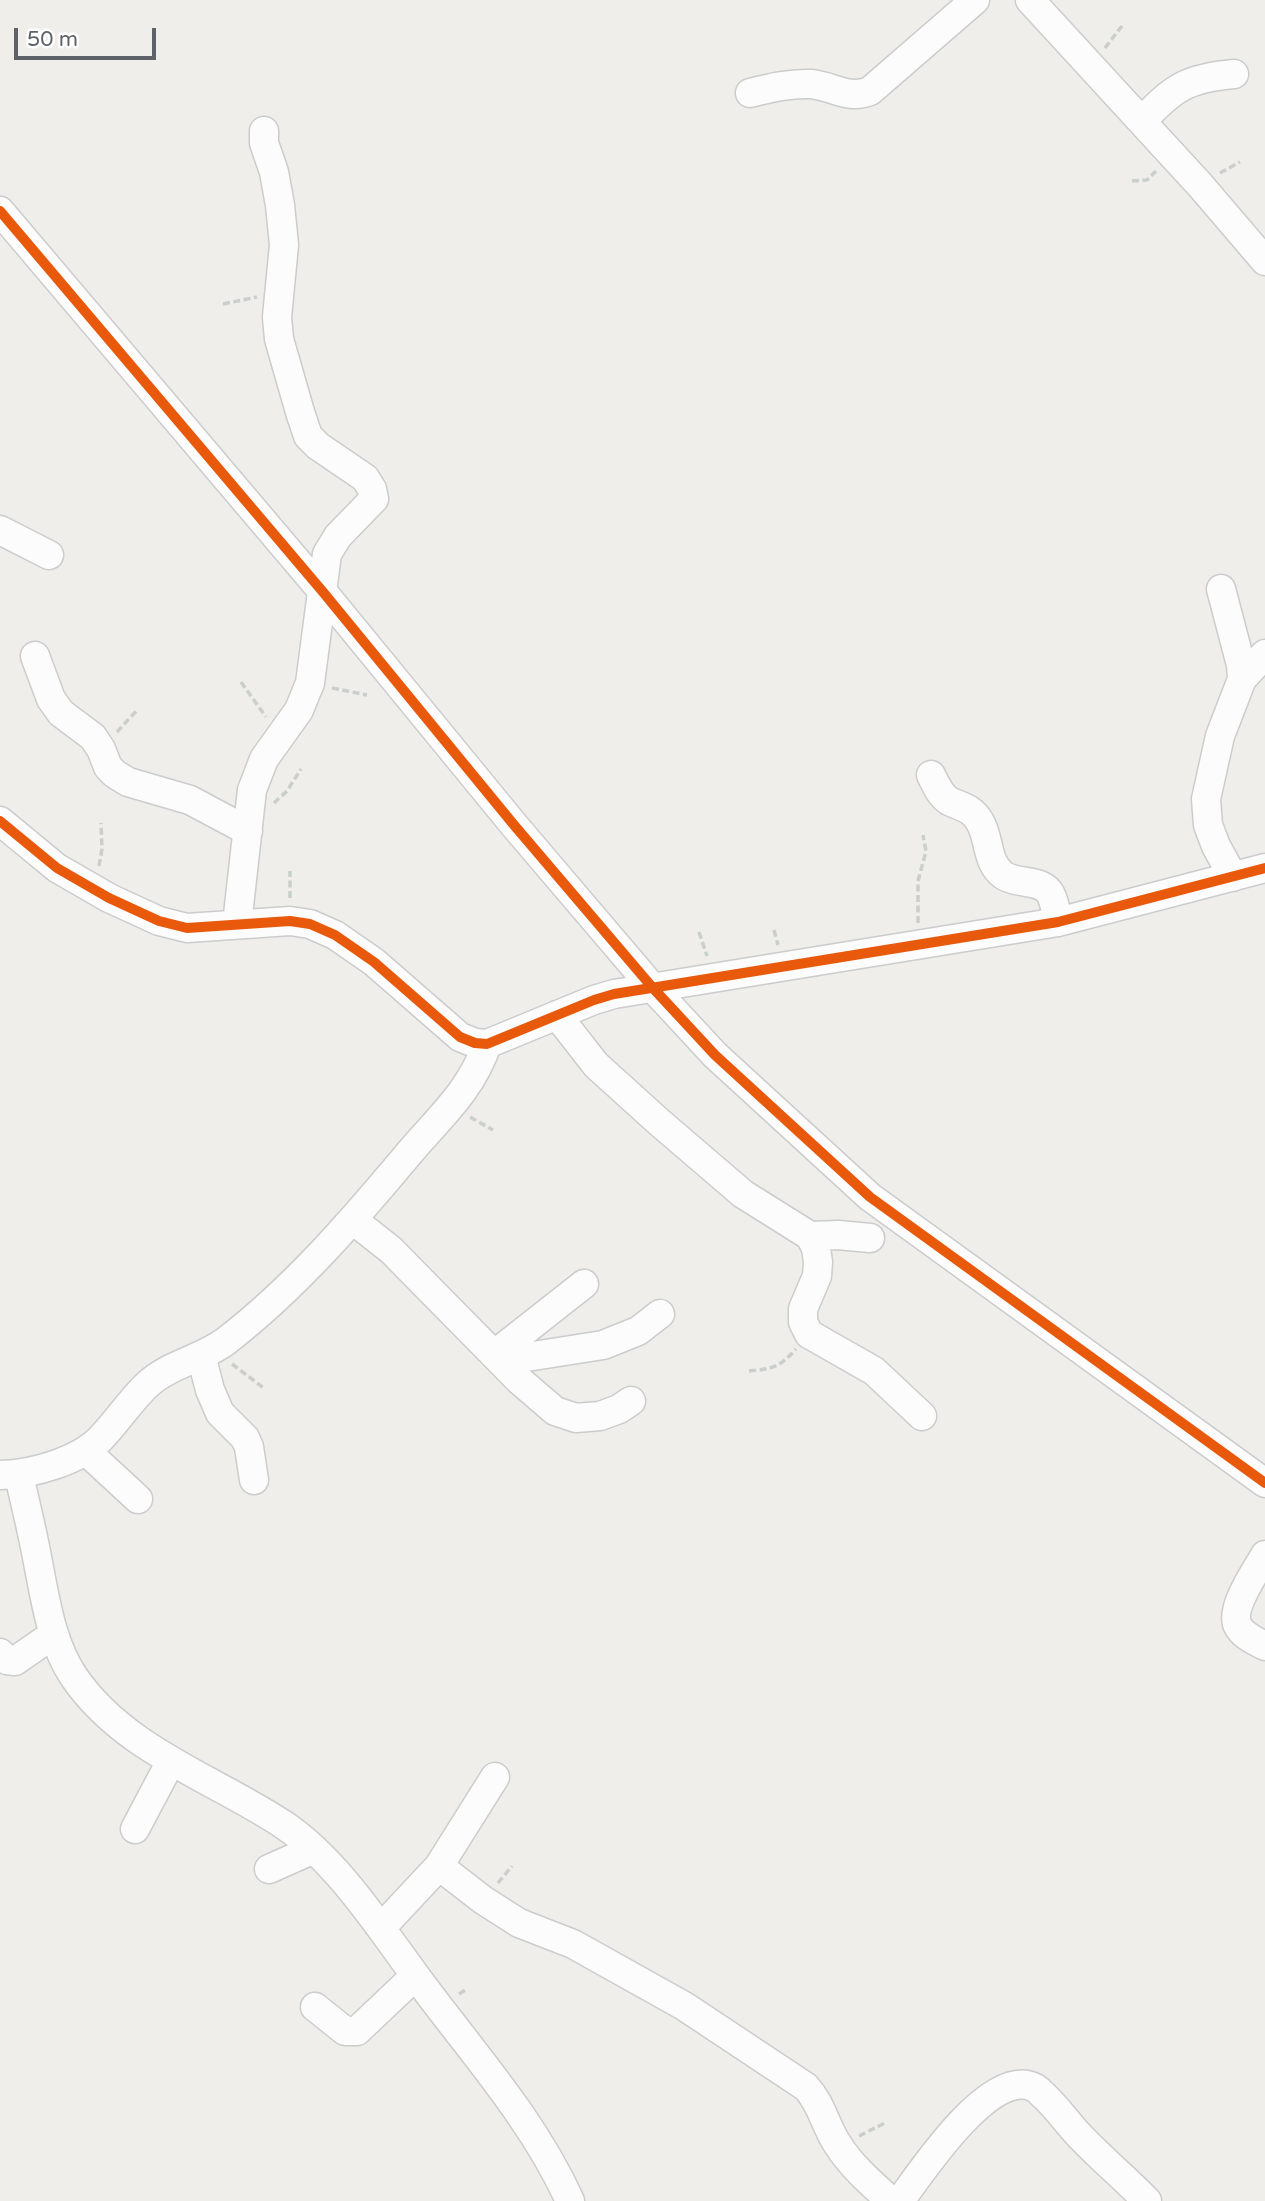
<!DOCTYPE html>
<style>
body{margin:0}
#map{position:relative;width:1265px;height:2201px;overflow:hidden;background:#efeeea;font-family:"Varela Round",sans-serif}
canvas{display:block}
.scale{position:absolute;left:14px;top:28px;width:142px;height:32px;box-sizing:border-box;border:4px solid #5f6368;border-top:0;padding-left:9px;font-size:21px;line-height:24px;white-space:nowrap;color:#5f6368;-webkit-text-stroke:5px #fff;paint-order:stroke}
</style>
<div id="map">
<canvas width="1265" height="2201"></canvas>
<div class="scale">50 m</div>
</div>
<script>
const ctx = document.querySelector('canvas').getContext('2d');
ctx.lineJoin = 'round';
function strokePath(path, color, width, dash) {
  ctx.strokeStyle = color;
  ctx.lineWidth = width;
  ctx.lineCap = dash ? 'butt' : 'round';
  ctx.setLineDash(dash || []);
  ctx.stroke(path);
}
const path = new Path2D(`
 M1105 48 1122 26
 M1220 173 1240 162
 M1132 181 1147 180 1156 171
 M223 304 257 297
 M241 682 266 717
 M332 688 367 695
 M117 732 138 709
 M274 803 287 791 301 769
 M99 866 102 849 101 823
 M290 898V871
 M918 923V881L926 851 923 835
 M774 930 778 945
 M699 932 707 956
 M470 1117 493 1130
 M232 1364 265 1389
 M749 1371C773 1369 780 1367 796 1349
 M498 1883 512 1866
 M459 1994 467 1989
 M859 2136 885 2123`);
const minor = new Path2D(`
 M1030 0 1200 185 1265 261
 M750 93C770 88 790 83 811 84 833 86 848 100 870 91L975 0
 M1142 121C1173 88 1187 78 1234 74
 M0 211 323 592 514 825 652 987 715 1055 870 1197 1265 1483
 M0 530 49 555
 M1221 589 1241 665 1242 679 1220 736 1206 799 1208 825 1216 846 1233 877
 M35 656 51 699 61 713 93 737 101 749 108 767 115 774 128 782 190 800 248 831
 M1242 679 1265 654
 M931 775C936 785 940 795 949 801 962 807 972 808 980 822 990 839 986 862 1003 875 1017 885 1043 878 1051 895 1055 903 1056 913 1058 922
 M0 821 57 868 109 898 159 921 187 928 290 921 310 924 335 935 374 962 460 1037 475 1043 487 1044 594 1000 614 994 1058 922 1265 868
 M237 924 252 790 264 759 299 710 310 683 327 554 338 536 374 499 372 489 365 478 318 446 308 436 300 412 279 339 277 317 284 245 280 205 274 172 264 143V131
 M557 1015 596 1065 659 1122 743 1194 810 1236 816 1248 818 1262 817 1276 803 1309V1322L809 1334 874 1371 922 1416
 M353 1220 391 1250 519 1380 555 1411 576 1418 600 1416 619 1409 631 1401
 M810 1236 838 1235 870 1238
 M495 1354 584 1284
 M201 1355 210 1390 220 1413 245 1438 249 1447 254 1480
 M501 1361 603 1345 638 1331 660 1314
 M86 1451 138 1499
 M1 1475C33 1474 80 1461 102 1437 118 1420 131 1400 148 1384 170 1364 202 1359 226 1341 296 1287 354 1219 411 1151 441 1116 472 1089 487 1044
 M19 1475C24 1498 30 1522 35 1547 44 1590 49 1640 74 1677 124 1750 213 1778 284 1825 336 1860 378 1925 415 1975 469 2049 532 2117 570 2201
 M1265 1555C1256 1571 1229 1609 1238 1626 1243 1636 1256 1641 1265 1646
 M0 1653 7 1660 15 1661 54 1634
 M135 1829 171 1761
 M439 1866 483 1900 519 1923 573 1944 684 2006 806 2087C822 2104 825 2126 838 2145 852 2167 872 2184 891 2201
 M269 1869 314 1849
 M382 1927 439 1866 495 1777
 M315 2007 345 2031H357L415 1976
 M900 2201C922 2171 984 2077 1027 2085 1032 2086 1038 2089 1041 2093 1055 2105 1065 2120 1077 2133 1099 2157 1124 2177 1147 2201`);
const cycleway = new Path2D(`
 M0 211 323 592 514 825 652 987 715 1055 870 1197 1265 1483
 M0 821 57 868 109 898 159 921 187 928 290 921 310 924 335 935 374 962 460 1037 475 1043 487 1044 594 1000 614 994 1058 922 1265 868`);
strokePath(minor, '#cbcccc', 31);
strokePath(path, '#cacfcc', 3.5, [7, 3.5]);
strokePath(minor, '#fdfcfc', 28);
strokePath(cycleway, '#e8590c', 10);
</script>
